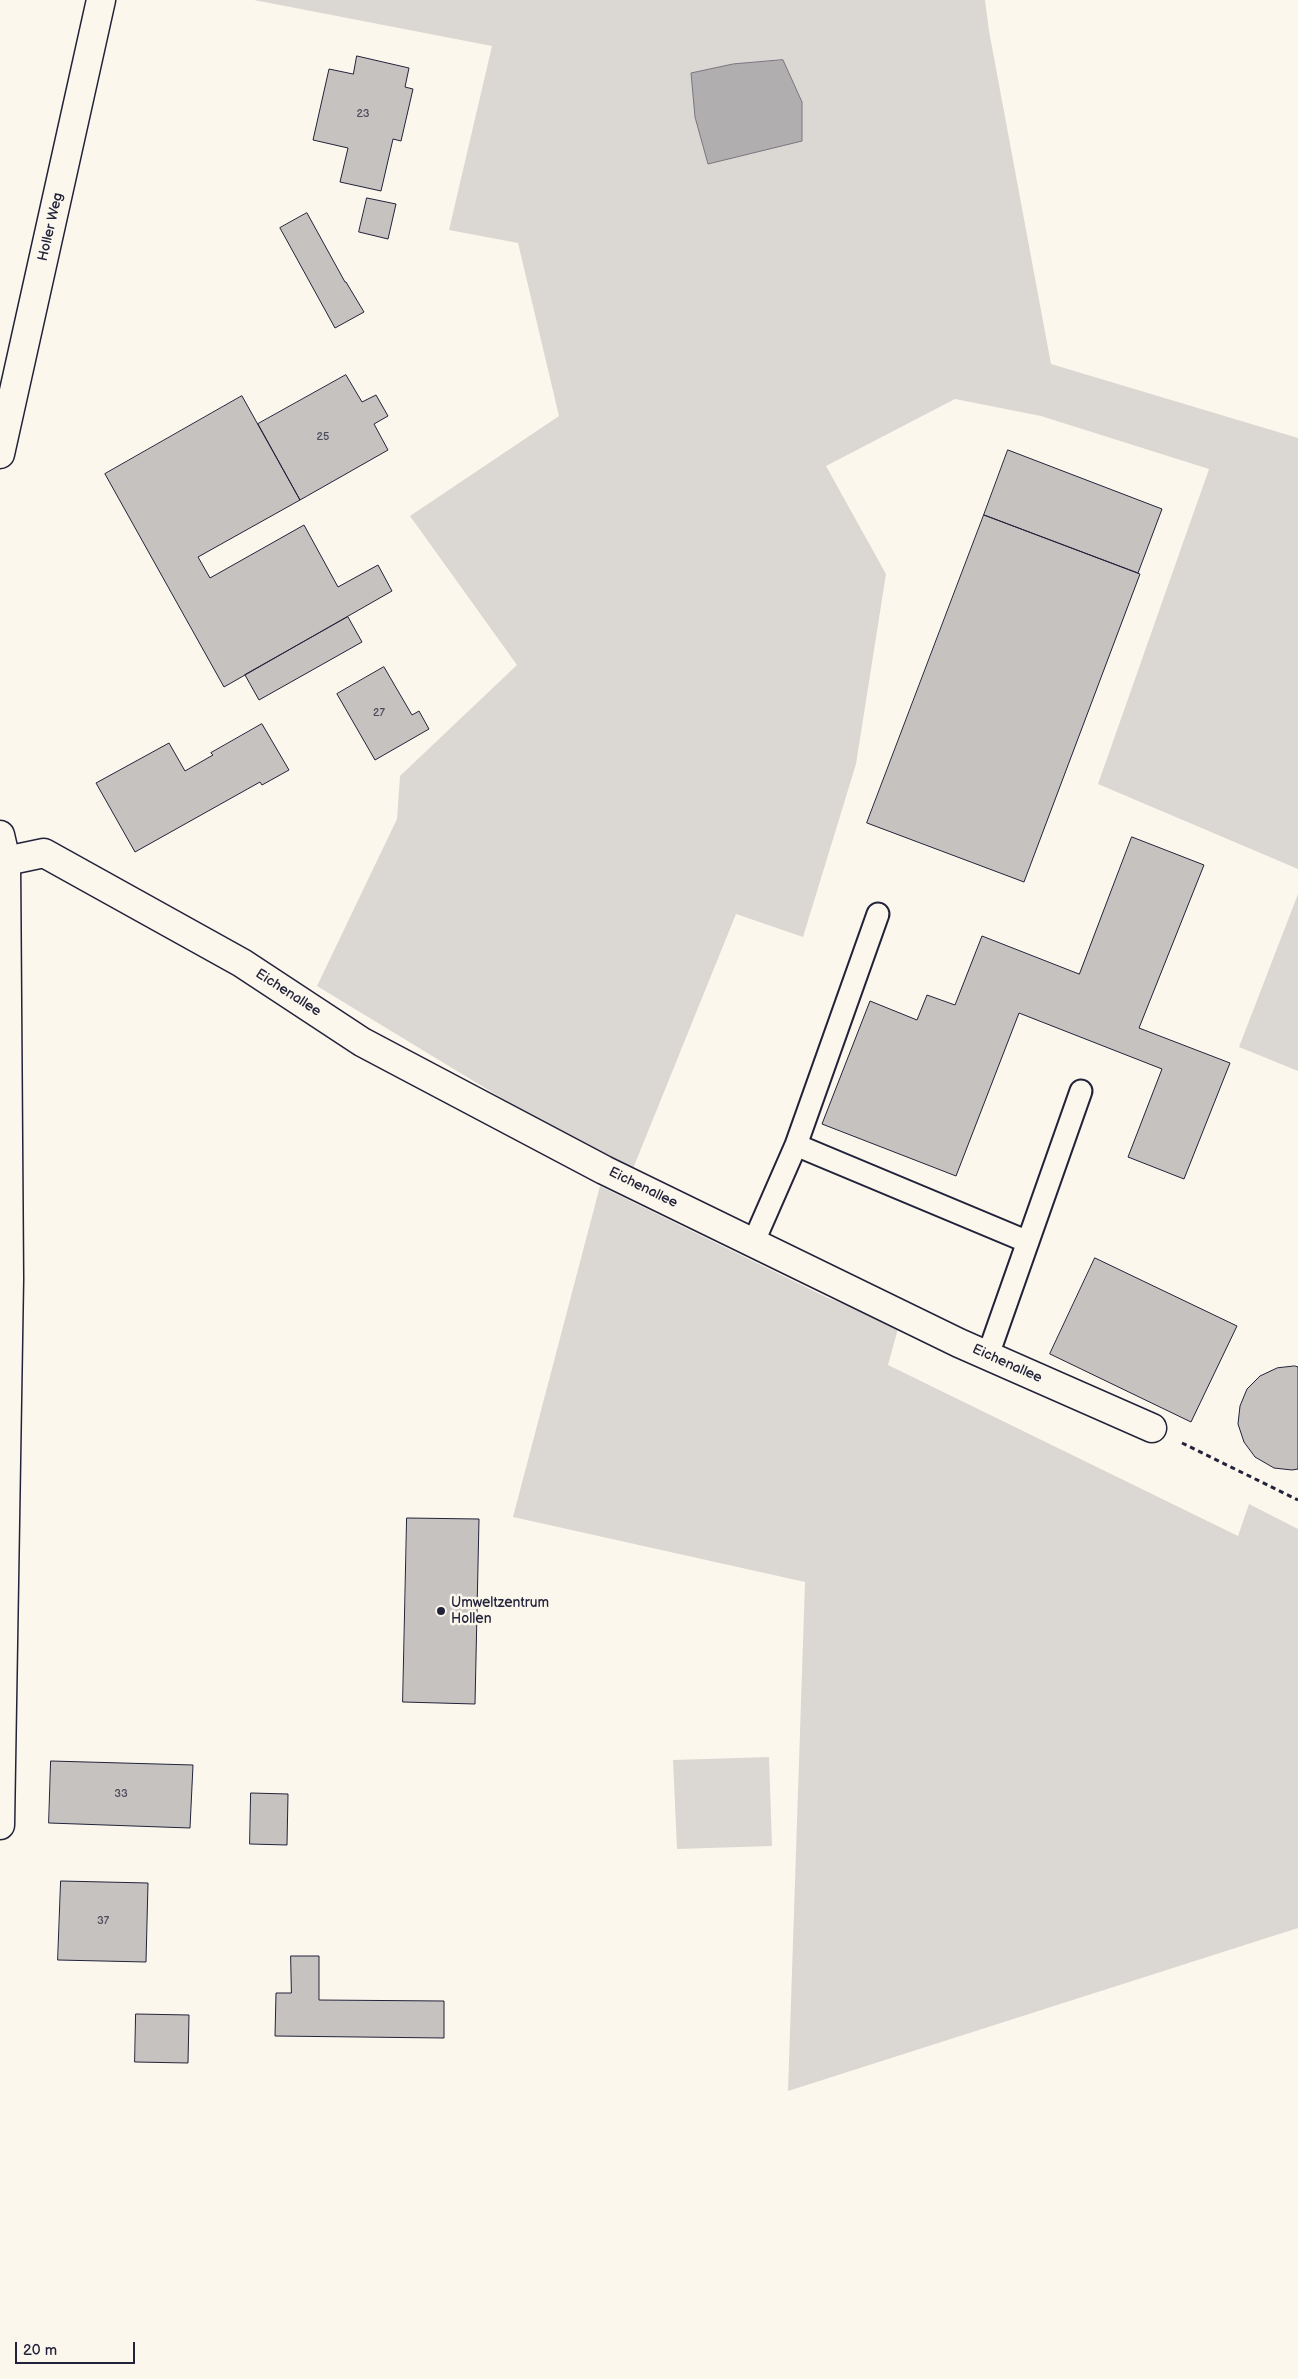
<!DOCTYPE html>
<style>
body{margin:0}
#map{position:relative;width:1298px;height:2379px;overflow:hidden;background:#fbf7ec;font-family:"Balsamiq Sans",sans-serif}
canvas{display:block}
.scale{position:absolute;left:15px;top:2342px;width:120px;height:22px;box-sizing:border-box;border:2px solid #22223b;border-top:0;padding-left:6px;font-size:15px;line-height:18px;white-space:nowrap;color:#22223b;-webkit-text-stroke:4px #fbf7ec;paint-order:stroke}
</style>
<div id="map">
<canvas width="1298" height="2379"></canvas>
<div class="scale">20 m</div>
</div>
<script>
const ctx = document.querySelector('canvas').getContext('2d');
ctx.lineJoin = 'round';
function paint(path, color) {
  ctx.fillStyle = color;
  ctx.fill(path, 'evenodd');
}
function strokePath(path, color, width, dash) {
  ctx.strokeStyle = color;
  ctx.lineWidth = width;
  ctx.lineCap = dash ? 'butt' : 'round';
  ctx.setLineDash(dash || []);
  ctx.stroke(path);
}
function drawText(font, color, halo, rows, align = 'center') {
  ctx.font = font + ' "Balsamiq Sans",sans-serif';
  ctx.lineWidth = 5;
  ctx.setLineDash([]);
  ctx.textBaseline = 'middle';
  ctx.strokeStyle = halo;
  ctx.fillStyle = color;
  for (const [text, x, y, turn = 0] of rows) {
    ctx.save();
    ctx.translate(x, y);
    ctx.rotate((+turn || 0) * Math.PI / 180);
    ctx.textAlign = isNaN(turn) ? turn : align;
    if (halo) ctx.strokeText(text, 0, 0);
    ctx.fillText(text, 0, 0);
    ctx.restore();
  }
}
const green = new Path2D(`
 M254 0H985L989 31 1051 364 1298 438V869L1098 784 1209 469 1041 416 955 399 826 466 886 574 856 764 803 937 736 914 630 1176 317 986 397 819 400 776 517 665 410 516 559 416 518 243 449 230 492 46Z
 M1298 894V1071L1239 1047Z
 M600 1186 828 1298 899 1325 888 1365 1238 1536 1249 1504 1298 1529V1928L788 2091 805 1582 513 1517Z
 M769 1757 772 1846 677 1849 673 1760Z`);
const water = new Path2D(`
 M783 60 802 102V141L708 164 695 117 691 73 733 64Z`);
const building = new Path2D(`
 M357 56 409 68 405 87 413 89 401 141 393 139 381 191 340 182 348 148 313 140 329 69 353 74Z
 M367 198 396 204 388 239 359 232Z
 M307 213 345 282H346L364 312 335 328 280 228Z
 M346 375 362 402 376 395 388 416 374 424 388 450 300 500 258 424Z
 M242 396 300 500 198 557 210 578 304 525 338 587 378 565 392 591 224 687 105 474Z
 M1008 450 1162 509 1138 573 984 515Z
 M984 515 1140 574 1024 882 867 823Z
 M348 617 362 642 259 700 245 675Z
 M384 667 412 715 419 711 429 729 375 760 337 694Z
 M262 724 289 770 262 785 260 782 135 852 96 783 169 743 185 771 213 755 211 753Z
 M1132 837 1204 865 1139 1028 1230 1063 1184 1179 1128 1157 1162 1069 1019 1013 956 1176 822 1124 870 1001 917 1020 927 995 955 1005 982 936 1079 974Z
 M1095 1258 1237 1326 1191 1422 1050 1354Z
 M1295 1366 1298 1367V1469L1292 1470 1274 1468 1255 1457 1244 1442 1238 1424 1240 1406 1247 1389 1260 1376 1277 1368Z
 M407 1518 479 1519 475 1704 403 1702Z
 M51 1761 193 1765 190 1828 49 1823Z
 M251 1793 288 1794 287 1845 250 1844Z
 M61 1881 148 1883 146 1962 58 1960Z
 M291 1956H319V2000L444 2001V2038L275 2036 276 1993H291Z
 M136 2014 189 2015 188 2063 135 2062Z`);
const path = new Path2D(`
 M1182 1443 1298 1500`);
const lane = new Path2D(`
 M878 914 796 1145 1028 1242
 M754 1241 796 1145
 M988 1355 1081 1091`);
const street = new Path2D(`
 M0 454 101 0
 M0 835 6 861 9 1279 0 1825
 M6 861 44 853 242 963 362 1042 604 1170 959 1343 1152 1428`);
const markers = [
 [441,1611,5,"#22223b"]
];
const numberNames = [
 ["23",363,114],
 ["25",323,437],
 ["27",379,713],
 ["33",121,1794],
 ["37",103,1921]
];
const streetNames = [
 ["Holler Weg",51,227,-77],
 ["Eichenallee",288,993,33],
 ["Eichenallee",643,1188,26],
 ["Eichenallee",1007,1364,24]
];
const poiNames = [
 ["Umweltzentrum",451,1603],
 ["Hollen",451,1619]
];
paint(green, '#dbd8d3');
paint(water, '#b1aeb0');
strokePath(water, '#787681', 1);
paint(building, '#c6c2c0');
strokePath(building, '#22223b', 1);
strokePath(lane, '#22223b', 25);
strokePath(street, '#22223b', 31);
strokePath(path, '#22223b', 3, [5, 4]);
strokePath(lane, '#fbf7ec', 21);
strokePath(street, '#fbf7ec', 28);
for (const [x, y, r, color] of markers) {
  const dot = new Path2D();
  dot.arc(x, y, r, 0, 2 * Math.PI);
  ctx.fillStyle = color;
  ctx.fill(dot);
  strokePath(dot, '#fbf7ec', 2);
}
drawText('11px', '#4b4a5c', null, numberNames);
drawText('14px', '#22223b', '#fbf7ec', streetNames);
drawText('14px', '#22223b', '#fbf7ec', poiNames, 'left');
</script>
